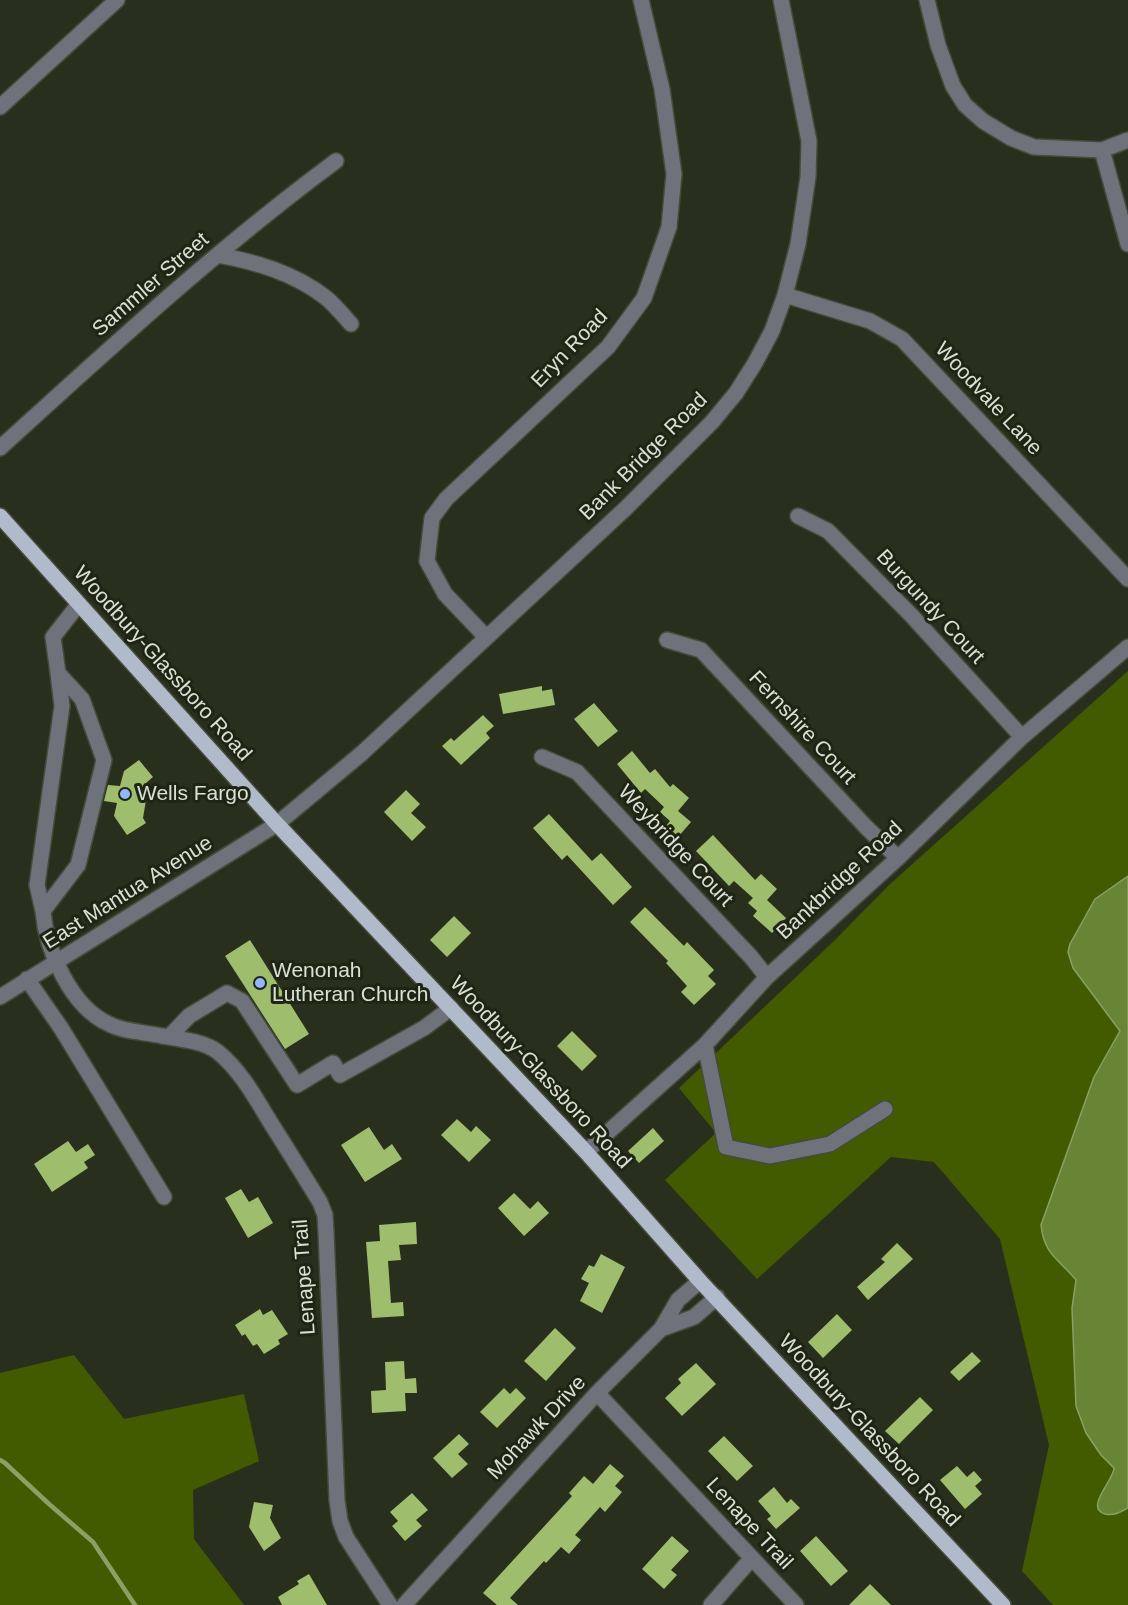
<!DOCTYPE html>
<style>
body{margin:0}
canvas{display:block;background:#282f1d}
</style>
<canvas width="1128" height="1605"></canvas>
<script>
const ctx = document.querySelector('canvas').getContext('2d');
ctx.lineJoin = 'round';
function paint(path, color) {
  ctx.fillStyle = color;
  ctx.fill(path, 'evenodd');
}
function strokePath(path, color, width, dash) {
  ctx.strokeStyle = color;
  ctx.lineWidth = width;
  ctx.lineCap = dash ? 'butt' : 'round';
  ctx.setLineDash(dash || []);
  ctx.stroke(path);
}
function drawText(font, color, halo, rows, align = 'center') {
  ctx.font = font + ' Helvetica,sans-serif';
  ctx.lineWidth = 6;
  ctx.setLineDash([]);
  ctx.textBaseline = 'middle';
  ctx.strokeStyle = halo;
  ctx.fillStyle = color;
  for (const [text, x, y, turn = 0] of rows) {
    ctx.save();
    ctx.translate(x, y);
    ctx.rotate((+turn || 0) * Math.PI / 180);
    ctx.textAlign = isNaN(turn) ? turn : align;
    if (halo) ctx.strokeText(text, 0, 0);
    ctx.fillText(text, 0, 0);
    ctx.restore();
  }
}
const forest = new Path2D(`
 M1128 671V876L1100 895 1075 970 1120 1031 1094 1077 1076 1280V1406L1128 1448V1605H1053L1022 1571 1049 1445 1000 1239 934 1162 891 1157 757 1279 665 1180 716 1133 679 1088 835 940 889 885Z
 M74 1355 124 1419 244 1394 259 1461 193 1490 194 1539 244 1605H0V1373Z`);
const water = new Path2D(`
 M1128 876V1508C1121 1512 1114 1516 1105 1514 1084 1508 1114 1480 1114 1468L1101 1455 1086 1433 1076 1406 1072 1308 1076 1280C1059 1259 1044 1255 1041 1225L1094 1077 1120 1031 1073 968 1068 952 1070 944 1095 899Z`);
const stream = new Path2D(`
 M0 1460 5 1463 49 1504 93 1542 135 1605`);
const building = new Path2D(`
 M542 686V691L552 689 555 705 503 714 499 694Z
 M594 703 618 731 598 747 574 719Z
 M483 715 494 726 486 733 490 738 461 765 442 746 451 738 454 741Z
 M632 751 650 773 655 769 670 787 673 784 689 798 678 811 691 822 678 837 666 826 670 821 660 812 664 807 645 789 641 793 617 764Z
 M139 760 153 777 146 783 148 788 143 818 146 823 127 835 114 816 117 803 104 801 108 785 120 786 124 771Z
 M406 790 420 804 411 813 426 827 412 841 384 812Z
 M549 814 592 861 601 853 632 887 613 905 567 855 562 860 533 828Z
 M713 835 755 880 761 874 777 889 767 900 786 918 772 933 753 916 757 911 748 903 753 898 734 881 729 886 696 851Z
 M645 907 684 946 687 942 714 970 708 976 716 984 694 1005 681 992 687 986 666 963 668 961 630 922Z
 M454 916 471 933 447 957 430 940Z
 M250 940 309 1034 285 1049 225 956Z
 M572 1031 597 1056 582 1071 557 1046Z
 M457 1119 471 1132 476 1126 491 1140 469 1162 441 1135Z
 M369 1127 384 1150 392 1144 402 1159 365 1182 341 1145Z
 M653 1128 664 1141 639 1163 628 1151Z
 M68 1141 76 1152 88 1144 95 1155 84 1162 88 1168 52 1192 34 1164Z
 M241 1189 249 1202 258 1197 273 1223 248 1238 225 1198Z
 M514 1193 530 1209 538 1201 549 1213 524 1236 498 1208Z
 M416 1222 417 1244 399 1245 401 1260 388 1261 391 1303 403 1302 404 1316 372 1318 366 1242 380 1241 379 1225Z
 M897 1243 913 1259 868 1300 857 1287 885 1262 881 1259Z
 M601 1254 625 1267 602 1313 580 1301 589 1283 581 1279 589 1265 594 1267Z
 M260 1309 263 1315 272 1310 288 1334 278 1340 280 1344 264 1354 257 1344 253 1346 245 1334 242 1336 235 1325Z
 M837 1314 852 1330 823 1358 808 1342Z
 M555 1328 576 1348 546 1381 524 1361Z
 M972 1352 981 1361 959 1381 950 1372Z
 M404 1361 405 1379 416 1378 417 1393H405L406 1411 372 1413 371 1391 386 1390 385 1362Z
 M696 1363 716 1384 682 1416 665 1398 681 1383 678 1379Z
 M504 1388 510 1394 516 1388 526 1398 497 1428 480 1412Z
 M920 1397 933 1410 899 1444 885 1431Z
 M459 1434 469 1444 458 1454 468 1464 452 1478 433 1458Z
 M724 1436 753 1466 737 1481 708 1451Z
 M610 1464 624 1476 615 1486 622 1492 605 1512 600 1507 575 1535 581 1540 569 1554 561 1547 546 1563 544 1561 510 1598 518 1605H497L483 1593 572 1496 569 1493 584 1476 593 1484Z
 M957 1466 967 1477 974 1471 982 1480 975 1486 982 1494 965 1509 940 1480Z
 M774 1487 787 1503 791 1499 800 1508 776 1529 767 1519 771 1516 758 1501Z
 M412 1493 428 1510 416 1520 422 1526 405 1541 392 1526 398 1521 390 1512Z
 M254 1502 273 1505 270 1518 281 1538 264 1551 249 1527Z
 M672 1536 689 1551 671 1570 677 1575 664 1589 642 1569Z
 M816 1536 848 1571 831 1586 800 1551Z
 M309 1574 327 1605H282L278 1597 299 1584 297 1581Z
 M870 1584 891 1605H849Z`);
const minor = new Path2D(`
 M927 0 938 45 953 86 965 105 983 121 1011 138 1034 147 1102 150 1128 140
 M0 107 117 0
 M1102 150 1128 244
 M218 255C256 262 294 273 325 297 335 305 343 315 351 324
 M785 295 870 321 902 339 1128 579
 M0 448C109 349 217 249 336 161
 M798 516 828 531 911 615 1022 737
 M78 605 53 637 58 673 82 699 104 760 78 865 43 911C46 950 71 1007 109 1024 124 1032 145 1032 162 1036 180 1039 203 1041 218 1052 242 1072 256 1099 272 1125 288 1150 304 1176 320 1202L325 1215 326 1232 337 1500 340 1521 346 1537 390 1605
 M486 637 445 594 427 561 432 518 446 499 608 347 644 298 669 227 674 174 662 89 641 0
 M667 640 701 650 866 827 898 858
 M542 757 577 772 751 957 767 977
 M43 911 37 885 62 706 58 673
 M27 979 61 1028 164 1197
 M0 997 277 824 361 754 625 509 712 422 736 393 755 363 772 331 785 295 798 244 808 177 809 141 781 0
 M169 1037 189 1016 227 993 242 1001 297 1085 333 1063 340 1075 424 1028 451 1008
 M705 1045 726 1147 770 1156 830 1144 885 1109
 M586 1152 705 1045 767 977 898 858 1022 737 1128 647
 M661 1329 694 1317 717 1297
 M597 1393 796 1605
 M404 1605 597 1393 661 1329 678 1300 700 1281
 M711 1605 752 1558`);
const major = new Path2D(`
 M0 516 277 824 586 1152 700 1281 1003 1605`);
const markers = [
 [125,794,6,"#92b7fd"],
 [260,983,6,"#92b7fd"]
];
const streetNames = [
 ["Sammler Street",151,285,-41],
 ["Eryn Road",570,349,-46],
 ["Woodvale Lane",988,399,47],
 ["Bank Bridge Road",644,457,-45],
 ["Burgundy Court",930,607,47],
 ["Woodbury-Glassboro Road",162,664,48],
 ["Fernshire Court",802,728,47],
 ["Weybridge Court",675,846,47],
 ["Bankbridge Road",840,881,-43],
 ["East Mantua Avenue",128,893,-32],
 ["Woodbury-Glassboro Road",540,1073,47],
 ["Lenape Trail",305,1277,-94],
 ["Mohawk Drive",537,1428,-47],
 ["Woodbury-Glassboro Road",869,1431,47],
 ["Lenape Trail",749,1524,47]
];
const poiNames = [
 ["Wells Fargo",137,794],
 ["Wenonah",272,971],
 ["Lutheran Church",272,995]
];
paint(forest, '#425b00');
paint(water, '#688435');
strokePath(water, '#8aa065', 1.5);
strokePath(stream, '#8aa065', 4.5);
paint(building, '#9ebd6d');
strokePath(minor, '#454b3a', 18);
strokePath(major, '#454b3a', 18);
strokePath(minor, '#6e737b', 15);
strokePath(major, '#b1bacb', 15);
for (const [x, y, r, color] of markers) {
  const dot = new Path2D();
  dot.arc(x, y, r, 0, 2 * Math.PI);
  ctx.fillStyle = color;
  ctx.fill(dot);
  strokePath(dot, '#1e2514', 2);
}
drawText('21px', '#dbe0d5', '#1e2514', streetNames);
drawText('21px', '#dbe0d5', '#1e2514', poiNames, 'left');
</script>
